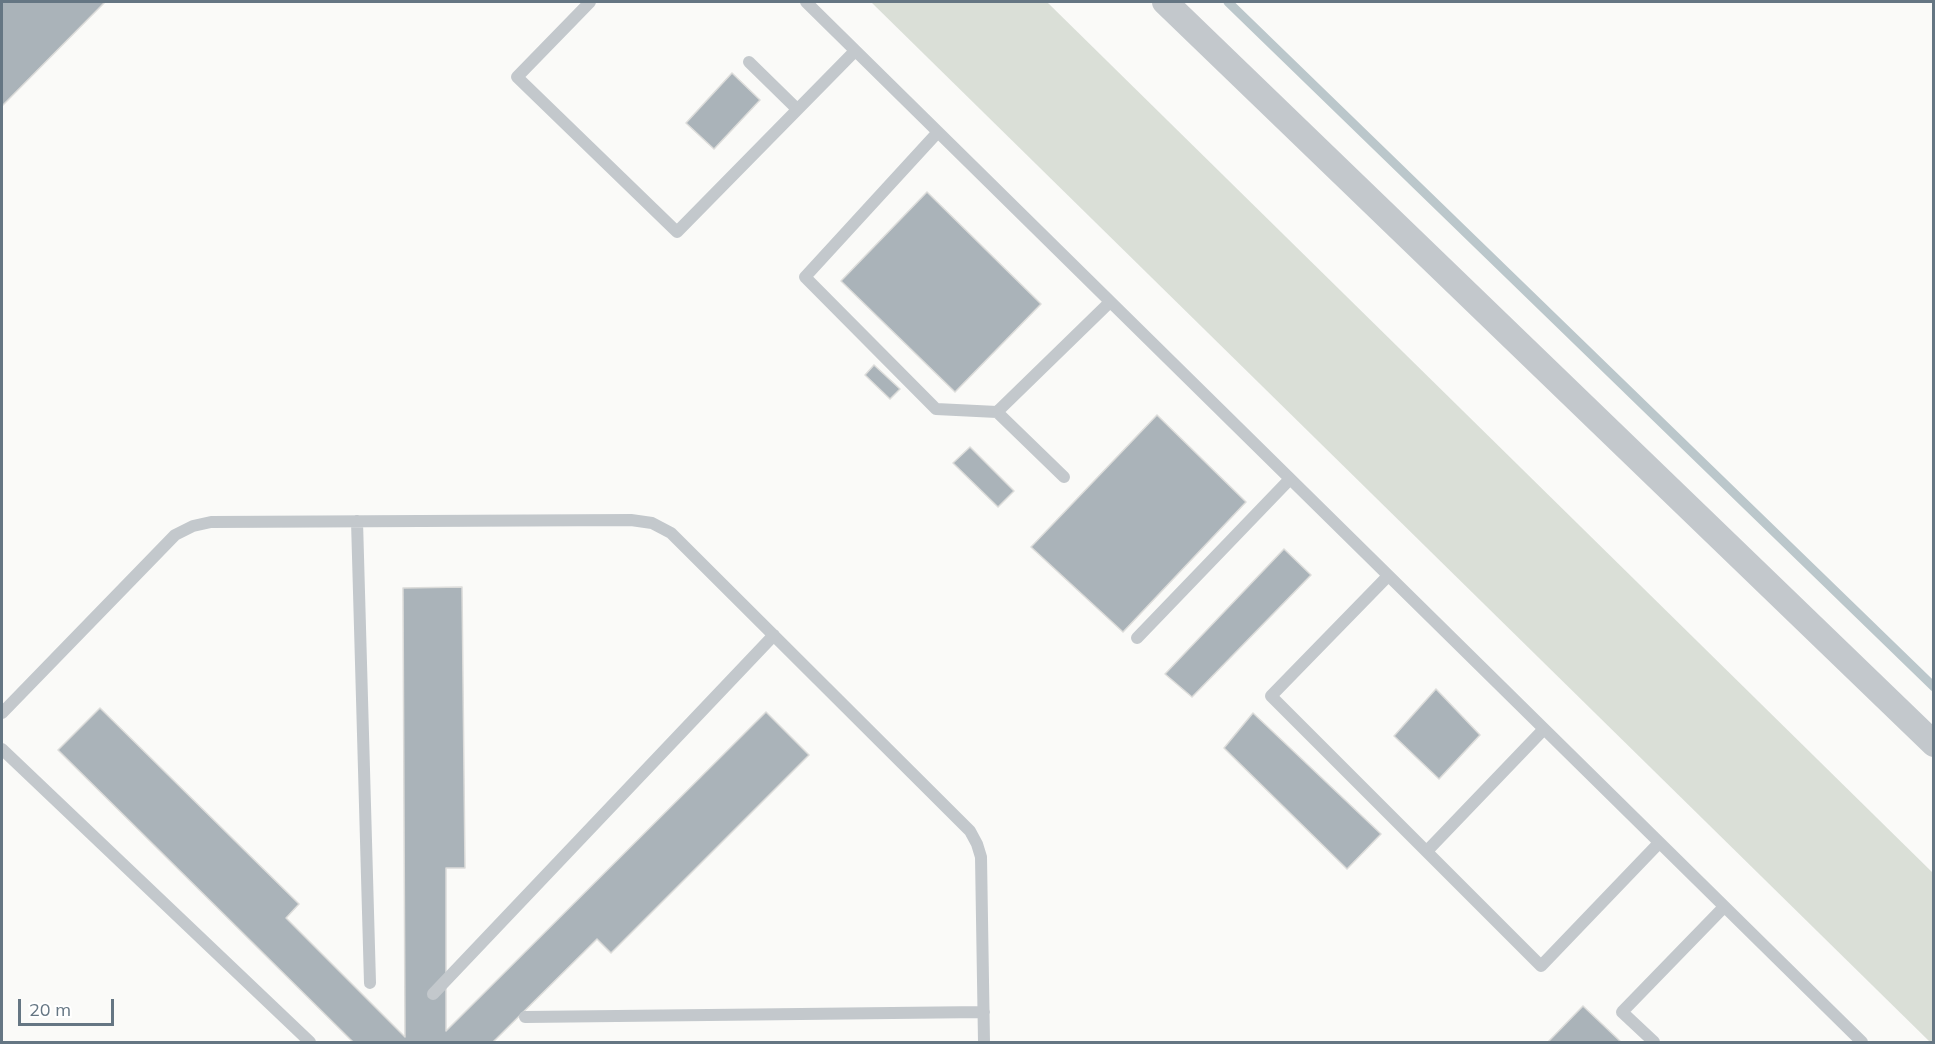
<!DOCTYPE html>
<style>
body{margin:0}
#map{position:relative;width:1935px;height:1044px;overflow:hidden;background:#fafaf8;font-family:Mulish,sans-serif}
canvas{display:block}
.frame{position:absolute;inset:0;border:3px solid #657683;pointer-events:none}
.scale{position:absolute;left:18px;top:999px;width:96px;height:27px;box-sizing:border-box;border:3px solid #657683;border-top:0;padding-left:8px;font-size:18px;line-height:21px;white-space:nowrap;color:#657683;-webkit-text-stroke:4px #fff;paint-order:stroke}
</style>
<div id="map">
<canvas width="1935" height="1044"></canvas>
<div class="frame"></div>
<div class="scale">20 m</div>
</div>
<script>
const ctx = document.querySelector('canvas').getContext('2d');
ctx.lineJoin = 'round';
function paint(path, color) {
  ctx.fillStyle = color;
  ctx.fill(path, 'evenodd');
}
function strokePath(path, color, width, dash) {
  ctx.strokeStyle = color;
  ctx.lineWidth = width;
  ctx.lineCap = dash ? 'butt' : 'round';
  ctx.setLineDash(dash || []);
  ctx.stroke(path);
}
const green = new Path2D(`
 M871 2H1047L1933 873V1042H1930Z`);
const stream = new Path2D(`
 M1228 2 1934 687`);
const building = new Path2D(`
 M2 2H105L2 106Z
 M732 73 760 100 714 149 686 123Z
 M927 192 1041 304 955 392 841 281Z
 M874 365 900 389 890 399 865 375Z
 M1157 415 1246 502 1123 632 1031 547Z
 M970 447 1014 491 998 507 953 463Z
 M1284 549 1311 575 1192 697 1165 674Z
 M462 587 465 868H446V1031L766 712 809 755 611 953 597 939 493 1042H353L58 750 100 708 299 904 286 918 405 1037 403 588Z
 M1436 689 1480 735 1439 779 1394 736Z
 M1253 713 1381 834 1347 869 1224 748Z
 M1583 1006 1621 1042H1548Z`);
const service = new Path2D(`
 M590 2 517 77 677 232 855 51
 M806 2 1862 1042
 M749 62 797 109
 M938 132 805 277 936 409 997 412
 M1064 477 997 412 1110 302
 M357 521 370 983
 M1388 576 1271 696 1541 966 1659 843
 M1137 638 1290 479
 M2 713 175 535 193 526 211 522 631 520 652 523 671 533 970 831 977 844 981 857 984 1042
 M2 749 310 1042
 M1427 851 1544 729
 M433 994 774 635
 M525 1017 984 1012
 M1654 1042 1622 1012 1724 907`);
const minor = new Path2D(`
 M1165 2 1934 744`);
paint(green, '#dadfd7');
strokePath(stream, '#bbc7cb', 9);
paint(building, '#aab3b9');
strokePath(building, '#dcdcda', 1.5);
strokePath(service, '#c3c8cc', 12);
strokePath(minor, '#c3c8cc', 26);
</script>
